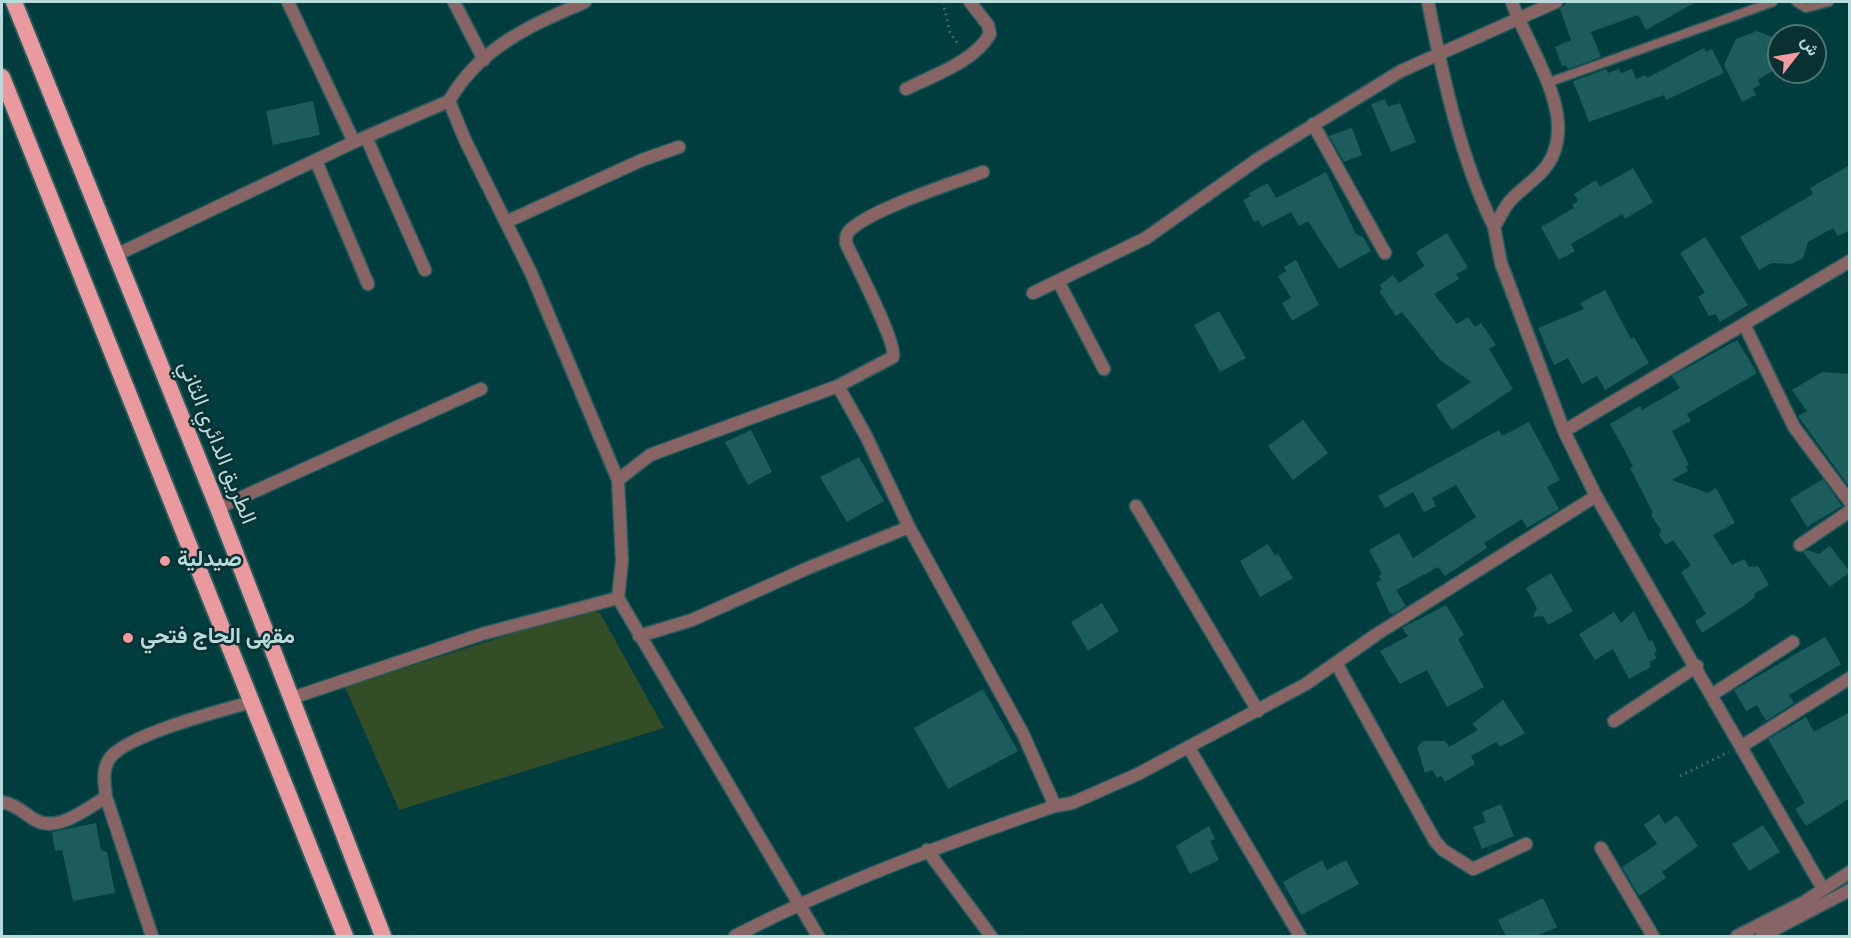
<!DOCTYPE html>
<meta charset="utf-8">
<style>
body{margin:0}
#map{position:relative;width:1851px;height:938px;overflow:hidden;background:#003d3e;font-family:"Titillium Web",Vazirmatn,sans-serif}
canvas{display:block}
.frame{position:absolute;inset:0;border:3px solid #b8dada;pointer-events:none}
.north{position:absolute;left:1767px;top:24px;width:60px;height:60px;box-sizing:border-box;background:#093132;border:2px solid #4f7575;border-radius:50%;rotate:59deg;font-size:16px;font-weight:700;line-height:24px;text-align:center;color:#b8dada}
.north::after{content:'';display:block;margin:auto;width:21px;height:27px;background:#f49aa0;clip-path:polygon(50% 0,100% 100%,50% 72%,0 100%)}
</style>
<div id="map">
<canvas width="1851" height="938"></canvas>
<div class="frame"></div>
<div class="north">ش</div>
</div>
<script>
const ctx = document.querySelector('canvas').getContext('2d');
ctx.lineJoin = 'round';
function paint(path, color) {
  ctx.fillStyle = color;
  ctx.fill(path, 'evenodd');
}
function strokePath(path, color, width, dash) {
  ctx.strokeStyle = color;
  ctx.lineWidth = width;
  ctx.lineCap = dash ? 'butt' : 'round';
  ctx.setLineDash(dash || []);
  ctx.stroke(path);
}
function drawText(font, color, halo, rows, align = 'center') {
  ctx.font = font + ' "Titillium Web",Vazirmatn,sans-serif';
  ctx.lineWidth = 5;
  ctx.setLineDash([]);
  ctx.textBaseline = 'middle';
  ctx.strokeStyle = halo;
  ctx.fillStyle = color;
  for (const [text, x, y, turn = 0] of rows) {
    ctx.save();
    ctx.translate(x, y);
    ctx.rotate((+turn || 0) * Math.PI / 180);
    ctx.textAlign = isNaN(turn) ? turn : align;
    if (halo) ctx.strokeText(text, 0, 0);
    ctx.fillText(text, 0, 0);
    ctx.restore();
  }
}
const green = new Path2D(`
 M589 609 600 613 664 728 399 810 345 687Z`);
const building = new Path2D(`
 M1696 2 1646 30 1638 15 1591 32 1601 57 1568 69 1566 65 1562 66 1555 47 1571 40 1560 9 1567 2Z
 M1757 31 1779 40V67L1758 80 1760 85 1753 89 1756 95 1742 102 1724 65 1736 39Z
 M1704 48 1706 52 1712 49 1724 73 1666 100 1664 95 1589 122 1573 81 1606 69 1608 73 1619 69 1621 73 1632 69 1636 79 1646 75 1647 78Z
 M1385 99 1388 107 1400 103 1416 142 1391 152 1371 104Z
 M313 101 320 135 273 145 266 111Z
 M1352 128 1362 155 1344 162 1329 136Z
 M1850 165V230L1838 236 1833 228 1808 242 1803 258 1792 264 1772 263 1759 270 1740 237 1813 194 1810 188Z
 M1633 168 1653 202 1625 219 1622 214 1571 244 1575 251 1559 260 1541 227 1574 208 1572 205 1578 201 1574 194 1596 180 1600 187Z
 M1326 172 1356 234 1363 237 1371 251 1339 269 1308 221 1299 226 1291 212 1262 227 1258 220 1254 222 1243 200 1251 196 1249 193 1268 183 1276 198Z
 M1447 233 1468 268 1456 274 1459 279 1434 294 1457 324 1468 317 1475 327 1481 323 1496 345 1489 349 1513 389 1452 430 1436 405 1471 382 1440 360 1402 312 1396 316 1379 291 1382 289 1380 285 1393 275 1399 283 1424 266 1416 252Z
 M1705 237 1748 305 1720 322 1716 314 1709 316 1698 297 1705 293 1680 253Z
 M1296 260 1319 305 1292 321 1282 303 1291 298 1278 276 1286 271 1284 267Z
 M1605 290 1631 339 1634 337 1649 363 1605 390 1597 376 1582 384 1568 358 1554 365 1538 328 1584 309 1580 303Z
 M1219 311 1246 358 1220 372 1194 325Z
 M1737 340 1757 373 1687 414 1691 421 1672 431 1689 465 1685 467 1688 471 1672 480 1708 493 1716 488 1735 523 1713 535 1732 565 1744 559 1749 567 1758 566 1769 585 1754 594 1755 597 1745 605 1702 633 1695 621 1706 614 1681 572 1691 565 1673 540 1666 545 1659 535 1661 530 1651 515 1653 513 1630 468 1633 466 1610 424 1640 406 1642 410 1680 388 1672 376Z
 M1822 372 1850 374V488L1798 416 1807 411 1792 390Z
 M1303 420 1328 453 1293 480 1268 446Z
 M1529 422 1560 480 1547 487 1559 509 1527 528 1522 519 1484 543 1487 548 1445 576 1438 567 1396 590 1406 606 1393 614 1389 612 1376 583 1381 580 1379 576 1382 574 1369 550 1399 533 1413 558 1476 517 1456 485 1432 498 1436 506 1424 512 1413 492 1385 508 1378 496 1499 430 1502 436Z
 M751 430 772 472 748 485 725 442Z
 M859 457 884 501 847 522 820 477Z
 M1823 479 1842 506 1807 527 1790 499Z
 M1268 544 1275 556 1278 554 1293 578 1260 597 1240 561Z
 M1830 546 1850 572 1830 587 1803 552 1807 550 1819 554Z
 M1551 573 1573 611 1548 625 1543 616 1533 617 1537 608 1526 588Z
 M1102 603 1119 631 1088 651 1071 622Z
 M1446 605 1464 635 1458 639 1484 687 1447 707 1427 670 1400 684 1380 651 1408 636 1402 628Z
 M1634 611 1649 641 1652 640 1657 651 1654 654 1657 658 1649 662 1651 667 1629 679 1613 649 1595 660 1579 634 1614 612 1621 623Z
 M1825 637 1841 664 1789 695 1794 703 1766 721 1757 705 1746 711 1734 690Z
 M983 689 1018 751 948 789 914 728Z
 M1503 700 1525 733 1500 747 1496 742 1471 756 1475 764 1445 782 1441 776 1437 778 1432 770 1425 773 1417 747 1423 741H1445L1449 747 1478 730 1472 724Z
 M1850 712V798L1806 826 1795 809 1805 803 1768 739 1806 717 1814 732Z
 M1501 804 1514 836 1482 849 1473 827 1486 822 1482 812Z
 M1659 814 1665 824 1677 815 1698 846 1662 872 1666 878 1639 896 1622 867 1657 844 1644 825Z
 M96 823 101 850 107 852 115 893 73 901 62 850 55 851 52 832Z
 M1763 825 1780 852 1749 871 1732 844Z
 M1209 826 1215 839 1210 841 1219 860 1190 874 1176 846Z
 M1322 860 1327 870 1346 860 1359 884 1301 915 1283 882Z
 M1543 898 1557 927 1537 936H1506L1498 920Z`);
const path = new Path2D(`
 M943 2 950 32 959 46
 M1680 776 1729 752`);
const service = new Path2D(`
 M1796 2 1806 8 1829 2
 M1547 83 1773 2`);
const minor = new Path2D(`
 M288 2 354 142
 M454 2 484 60
 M585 2C531 25 480 47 449 101L465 140 531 273 618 480
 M1428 2C1443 78 1460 157 1494 227
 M1512 2C1527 47 1575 109 1552 157 1543 176 1525 185 1511 200 1504 207 1500 218 1494 227L1501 263 1564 431 1850 261
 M906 89C934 75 974 62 990 34L988 25 970 2
 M1313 124 1385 253
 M366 137 425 270
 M316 161 368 284
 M506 222 642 160 679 147
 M116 255 354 142 449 101
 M1058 281 1104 369
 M1033 293 1146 238 1258 159 1401 71 1556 2
 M1744 324 1794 427 1850 502
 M838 386 866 436 909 527 1023 734 1055 806 1072 803 1138 774 1306 684 1377 634 1596 496 1564 431
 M1596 496 1823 889
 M1136 506 1258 711
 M218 508 481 389
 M1800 545 1850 511
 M639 636 692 620 808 568 909 527
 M1336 663 1435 841 1443 850 1473 869 1526 844
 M1713 694 1793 642
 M292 698 482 634 618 598
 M1614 721 1697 666
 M1742 746 1850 678
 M1189 748 1300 936
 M2 802C15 804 24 813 35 820 58 833 88 808 106 797
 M1601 848 1653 936
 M927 850 991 936
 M152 936 106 797C105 786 102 772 108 761 120 736 221 711 251 702
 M735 936C838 883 945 844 1055 806
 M818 936 618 598 622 561 618 480 650 455 838 386 893 357C897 343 854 261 846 243 846 237 846 234 850 230 874 208 951 184 983 172`);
const tertiary = new Path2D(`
 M1737 936 1804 902 1850 872
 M1762 936 1850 890`);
const trunk = new Path2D(`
 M14 2 218 508 383 936
 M2 77 345 936`);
const markers = [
 [165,561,6,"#f49aa0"],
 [128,638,6,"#f49aa0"]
];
const streetNames = [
 ["الطريق الدائري الثاني",216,443,68]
];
const poiNames = [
 ["صيدلية",177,561],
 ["مقهى الحاج فتحي",140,638]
];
paint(green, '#334d26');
paint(building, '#1d5c5c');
strokePath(service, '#255c5d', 11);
strokePath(minor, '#255c5d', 15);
strokePath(tertiary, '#255c5d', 15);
strokePath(trunk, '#255c5d', 20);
strokePath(path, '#3f7374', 3, [1.5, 4.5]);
strokePath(service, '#886465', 8);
strokePath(minor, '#886465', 12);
strokePath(tertiary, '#886465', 12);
strokePath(trunk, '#ea9a9e', 16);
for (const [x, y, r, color] of markers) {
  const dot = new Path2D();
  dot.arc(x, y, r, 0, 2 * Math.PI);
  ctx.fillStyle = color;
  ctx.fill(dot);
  strokePath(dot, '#093132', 2);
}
drawText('22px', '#b8dada', '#093132', streetNames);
drawText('bold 22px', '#b8dada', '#093132', poiNames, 'left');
</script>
